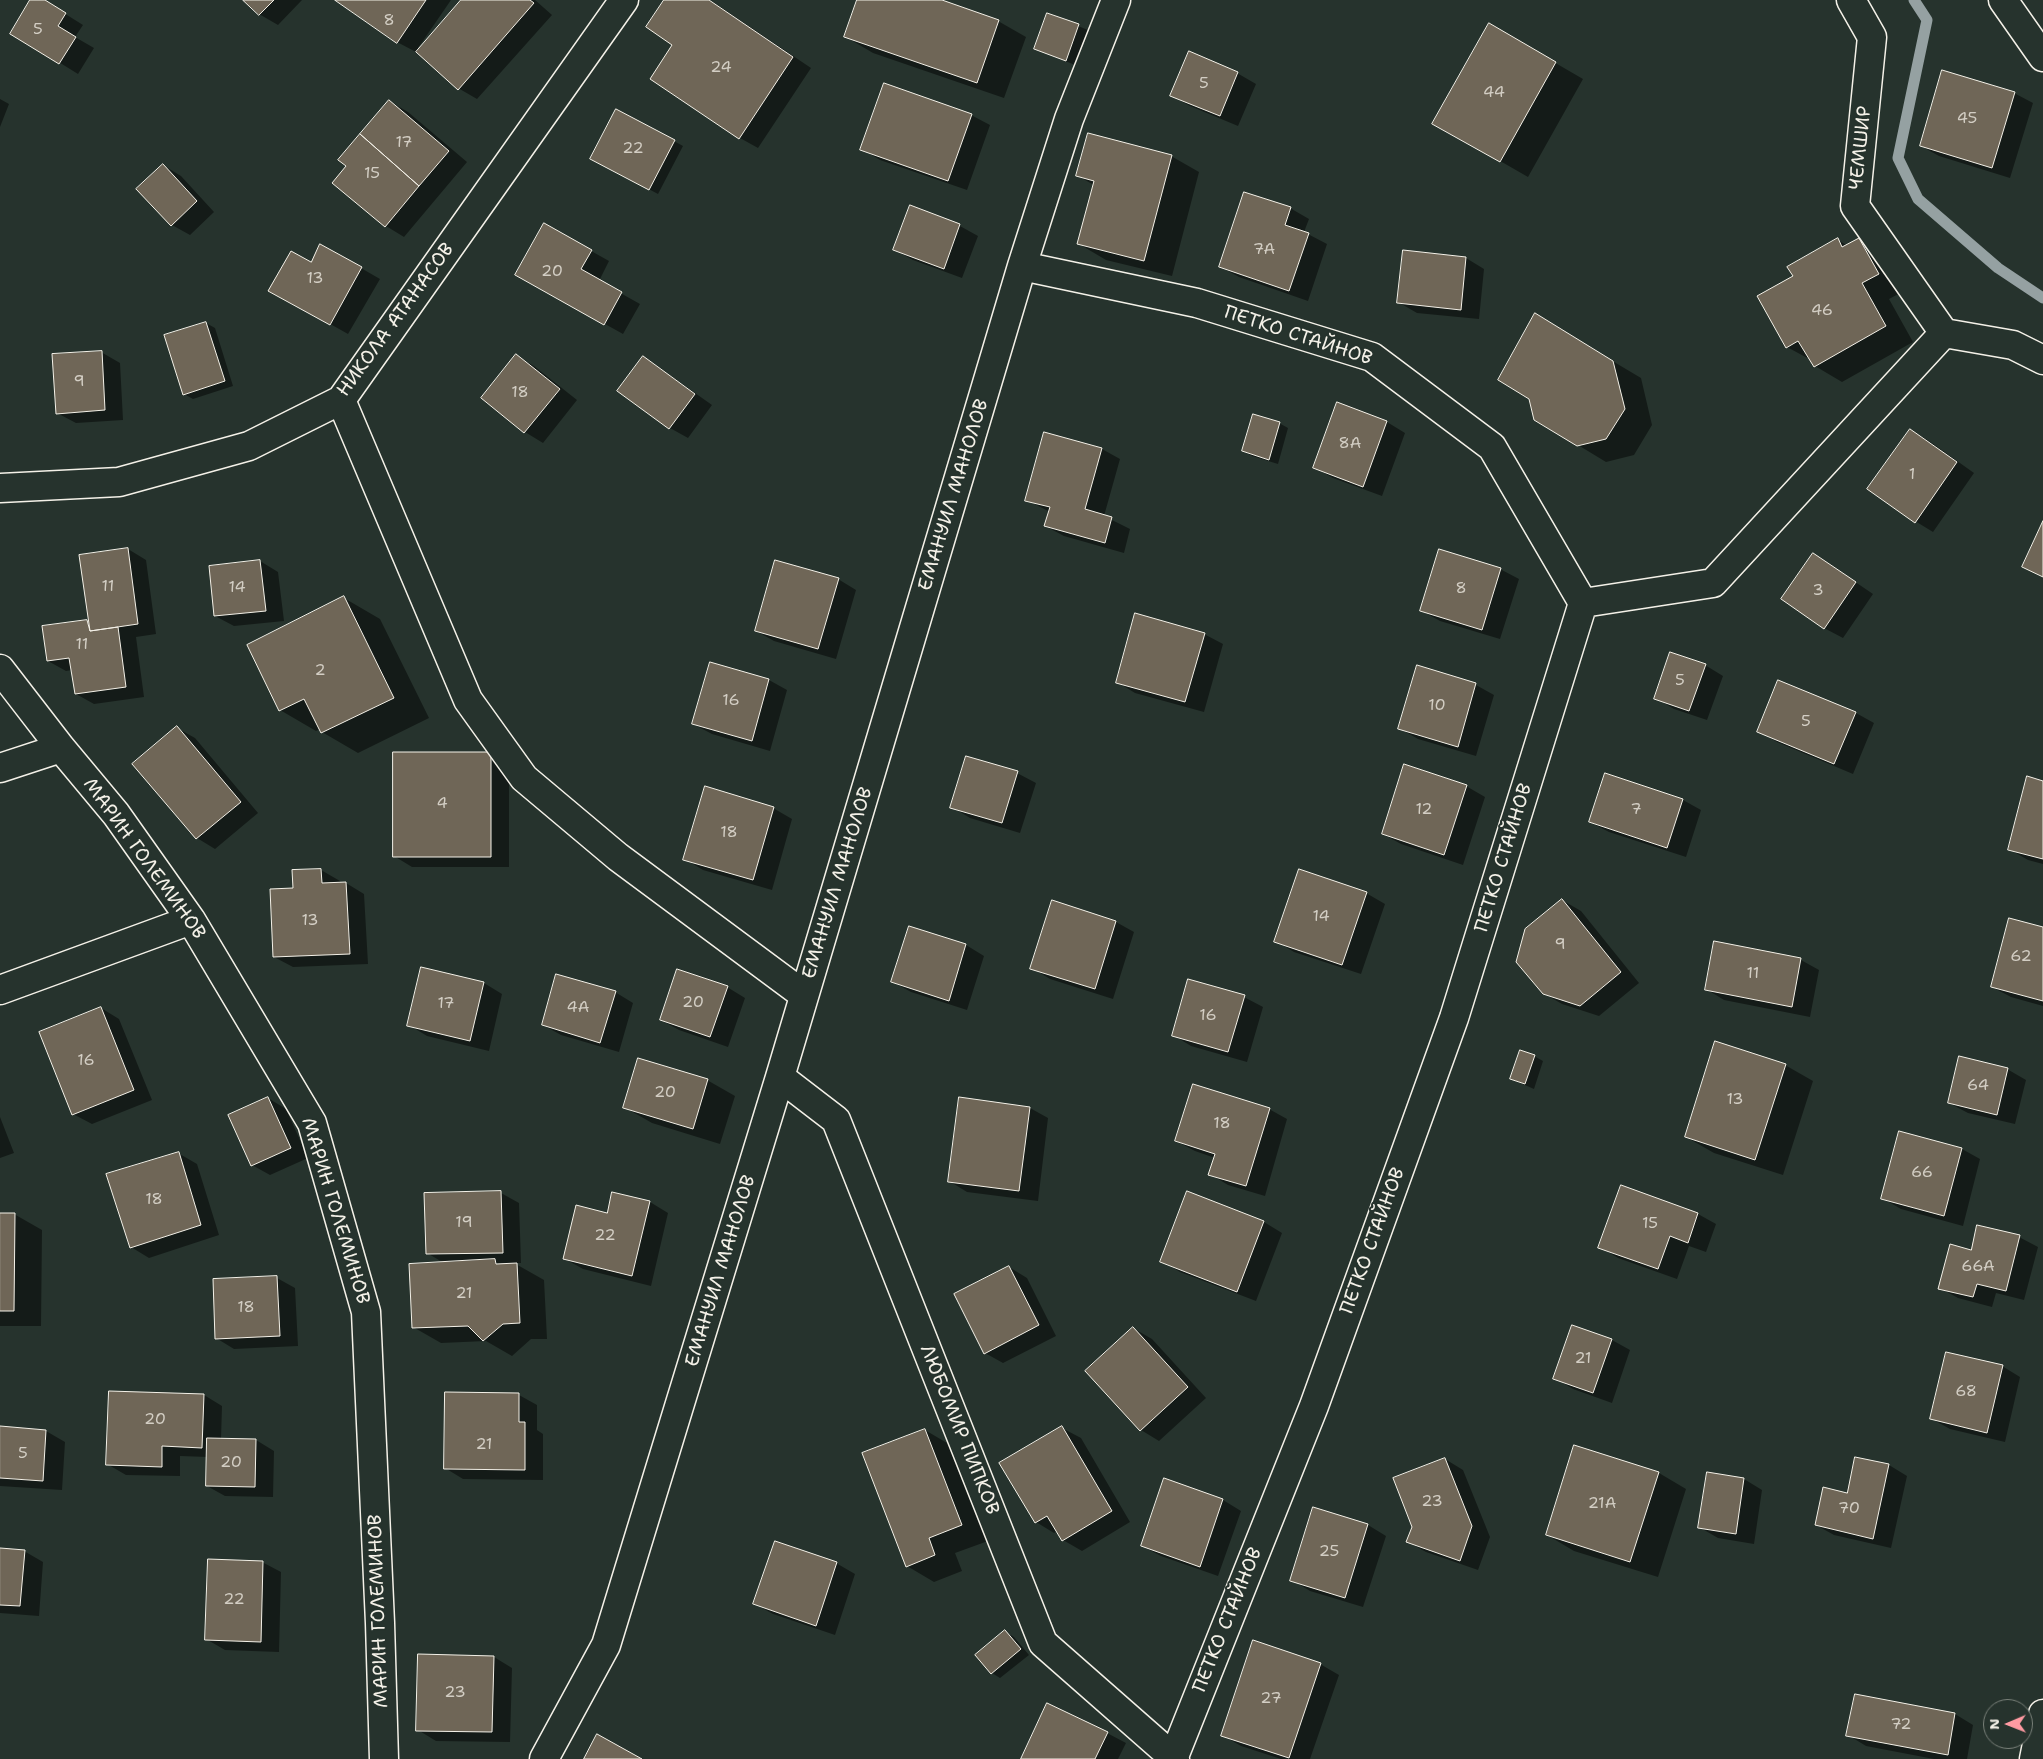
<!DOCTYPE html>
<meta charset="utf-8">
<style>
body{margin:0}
#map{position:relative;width:2043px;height:1759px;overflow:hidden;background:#26332d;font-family:"Shantell Sans",sans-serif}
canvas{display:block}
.north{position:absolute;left:1983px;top:1699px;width:50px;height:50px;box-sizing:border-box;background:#26332d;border:1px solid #787f78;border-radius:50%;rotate:269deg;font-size:14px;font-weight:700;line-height:20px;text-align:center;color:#f4f1e8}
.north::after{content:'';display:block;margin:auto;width:18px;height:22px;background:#ff9aa2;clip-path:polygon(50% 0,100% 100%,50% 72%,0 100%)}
</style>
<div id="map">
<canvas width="2043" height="1759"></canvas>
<div class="north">N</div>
</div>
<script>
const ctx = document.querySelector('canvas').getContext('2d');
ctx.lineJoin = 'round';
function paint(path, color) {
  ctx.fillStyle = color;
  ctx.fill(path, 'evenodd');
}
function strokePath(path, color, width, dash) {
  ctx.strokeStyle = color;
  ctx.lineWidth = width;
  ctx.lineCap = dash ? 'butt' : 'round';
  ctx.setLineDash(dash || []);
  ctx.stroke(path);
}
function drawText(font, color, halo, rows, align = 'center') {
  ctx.font = font + ' "Shantell Sans",sans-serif';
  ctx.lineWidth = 4;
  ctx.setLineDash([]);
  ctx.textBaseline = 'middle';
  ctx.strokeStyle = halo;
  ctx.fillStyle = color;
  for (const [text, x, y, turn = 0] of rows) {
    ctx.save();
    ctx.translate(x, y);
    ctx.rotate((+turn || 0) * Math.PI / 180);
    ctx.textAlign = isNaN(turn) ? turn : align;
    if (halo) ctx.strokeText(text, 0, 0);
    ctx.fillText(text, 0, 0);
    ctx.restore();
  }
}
const shadow = new Path2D(`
 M32 0H43L83 25 75 37 94 48 78 74 12 33Z
 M245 0H302L278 25 259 14Z
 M337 0H451L418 48 420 49 463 0H535L552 15 477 99 458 88 416 51V52L397 42Z
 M666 0H710L811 68 758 148 740 138 674 45Z
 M858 0H938L998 21 1026 37 1004 98 873 53 846 37Z
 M1048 14 1088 30 1075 65 1036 49Z
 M1490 25 1583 79 1528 177 1434 123Z
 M1237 73 1256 84 1238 126 1190 106 1172 96Z
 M2014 93 2033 103 2010 178 1939 156 1921 146Z
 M0 99 9 104 0 127Z
 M389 101 408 112 467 162 404 237 386 226 334 183 347 166Z
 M617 110 683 146 658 194 600 163Z
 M971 115 990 125 967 190 880 160 862 149Z
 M1171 156 1199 172 1172 276 1106 260 1079 244 1094 185 1078 176Z
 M163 165 181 176 214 212 190 235 172 225Z
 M911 207 960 226 978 236 962 278 913 260 895 250Z
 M1290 208 1309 219 1304 232 1327 244 1308 301 1239 277 1221 267Z
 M545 225 609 261 599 281 640 304 623 334 535 285Z
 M1859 239 1886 255 1906 290 1889 299 1913 342 1842 382 1815 366 1811 360 1787 347 1795 276 1838 240 1848 246Z
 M321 245 380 279 348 334 270 290 311 263Z
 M1466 258 1484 269 1479 319 1417 313 1398 302Z
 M206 323 215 328 233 386 193 399 184 394Z
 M1562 331 1641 378 1652 425 1634 455 1606 462 1578 445Z
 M101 352 120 363 123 420 76 423 57 413Z
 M516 356 534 366 577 400 543 443 525 432 482 398Z
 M643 358 661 369 712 405 688 438 670 428 619 391Z
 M1338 404 1387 422 1405 433 1382 496 1333 478 1314 467Z
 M1279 423 1288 428 1278 464 1252 456 1243 451Z
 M1911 430 1929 441 1974 473 1933 532 1915 521Z
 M1045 433 1102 449 1120 459 1104 516 1130 529 1124 553 1064 536 1045 526 1050 512 1027 500Z
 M128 549 146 560 156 634 136 637 144 697 94 704 76 694 72 670 66 671 48 661 43 627 89 621Z
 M1814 554 1873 594 1843 638 1824 628Z
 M260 561 278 572 284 621 234 626 215 616Z
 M1500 569 1519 579 1500 639 1440 621 1422 611Z
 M838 579 856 590 836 659 774 641 756 631Z
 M344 598 380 619 429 718 358 753 322 732 320 729 316 731 280 710Z
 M1204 634 1223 644 1204 712 1135 693 1117 682Z
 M1705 665 1723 676 1707 720 1674 709 1656 698Z
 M1418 667 1476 685 1494 695 1476 756 1418 739 1399 728Z
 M769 680 787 690 770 751 712 734 693 724Z
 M1778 681 1856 713 1874 723 1853 774 1777 742 1758 731Z
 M177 728 195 738 258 813 215 849 197 838Z
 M490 753 509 764V867H412L394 856Z
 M1017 773 1036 783 1020 833 970 818 952 807Z
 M2043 782V864L2028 860 2009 849Z
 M1466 786 1485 797 1463 865 1401 844 1383 834Z
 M1683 800 1701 810 1686 857 1609 832 1590 822Z
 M773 808 792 819 772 890 703 870 685 859Z
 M321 870 340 881V883H346L364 894 368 964 293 967 274 957 295 889 294 872Z
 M1366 893 1385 904 1361 974 1294 952 1276 941Z
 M1562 900 1581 911 1639 983 1599 1016 1562 1004 1543 993Z
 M1053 901 1116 922 1134 932 1113 999 1050 979 1032 968Z
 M910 928 966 945 984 956 967 1010 911 992 893 982Z
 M2043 928V1006L2011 997 1992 987Z
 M1715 943 1801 960 1819 970 1810 1017 1724 1000 1706 989Z
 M422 968 484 983 502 994 489 1051 427 1036 409 1025Z
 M727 987 745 998 728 1047 679 1030 661 1020Z
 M615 992 633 1003 619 1052 561 1035 543 1025Z
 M1244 997 1263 1007 1247 1062 1191 1046 1173 1035Z
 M101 1008 119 1019 152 1100 92 1124 73 1114Z
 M1534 1056 1543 1061 1534 1089 1511 1079Z
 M1785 1065 1813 1081 1783 1175 1714 1153 1686 1137Z
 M2007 1069 2026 1080 2015 1124 1968 1113 1949 1103Z
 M707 1080 735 1096 720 1144 652 1123 624 1107Z
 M268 1098 286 1109 308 1158 270 1175 252 1165Z
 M1030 1108 1048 1118 1038 1201 967 1192 949 1181Z
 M1269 1109 1287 1119 1265 1196 1228 1185 1210 1174 1215 1158 1195 1151 1176 1141Z
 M0 1117 14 1153 0 1158Z
 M1900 1132 1962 1149 1980 1159 1963 1226 1901 1209 1882 1198Z
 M178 1153 197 1164 219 1235 149 1258 131 1247Z
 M501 1193 519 1203 521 1263H514L544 1280 547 1339H531L512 1356 486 1341 441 1343 413 1327 444 1263 427 1253Z
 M613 1193 650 1202 668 1213 651 1286 583 1269 565 1259 608 1214Z
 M1187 1193 1264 1222 1282 1233 1256 1301 1180 1272 1162 1261Z
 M0 1214H14L42 1230 41 1326H0Z
 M1698 1214 1716 1224 1706 1252 1689 1246 1677 1279 1618 1258 1600 1247Z
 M2019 1237 2038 1247 2024 1300 1996 1293 1992 1307 1958 1298 1940 1288 1972 1251Z
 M1009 1267 1027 1278 1056 1336 1003 1363 985 1353Z
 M277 1278 295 1288 298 1346 234 1349 216 1338Z
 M1133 1328 1152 1339 1206 1398 1159 1441 1141 1430 1086 1371Z
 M1612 1340 1630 1350 1612 1403 1573 1389 1555 1378Z
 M2002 1366 2020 1377 2005 1442 1950 1429 1932 1419Z
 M446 1393 519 1395 537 1405V1430L543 1434V1480L463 1479 445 1468Z
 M204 1395 222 1406 221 1439 256 1440 274 1451 273 1497 225 1496 207 1486 208 1457 180 1456V1476L126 1475 107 1464Z
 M0 1428 46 1431 65 1442 62 1490 0 1486Z
 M1062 1428 1081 1438 1130 1522 1082 1551 1063 1540 1058 1531 1054 1533 1036 1522Z
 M925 1430 952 1446 988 1541 955 1553 962 1571 934 1582 907 1566Z
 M1575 1446 1659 1473 1686 1489 1658 1577 1574 1551 1547 1535Z
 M1856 1458 1889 1465 1907 1476 1891 1548 1834 1535 1816 1525 1848 1494Z
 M1445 1459 1463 1470 1490 1537 1478 1570 1426 1552 1408 1542Z
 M1708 1474 1744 1479 1762 1490 1754 1544 1718 1538 1699 1527Z
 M1223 1500 1241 1511 1218 1576 1161 1556 1142 1546Z
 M1314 1508 1368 1525 1386 1536 1363 1607 1310 1591 1292 1580Z
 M0 1549 24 1551 43 1562 39 1616 0 1613Z
 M262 1562 281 1572 279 1652 225 1650 206 1639Z
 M836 1563 855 1574 835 1635 773 1614 755 1604Z
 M1005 1632 1014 1637 1029 1655 1000 1678 992 1673Z
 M494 1657 512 1668 510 1742 436 1741 418 1730Z
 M1320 1664 1339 1675 1310 1759H1281L1241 1746 1222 1735Z
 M1856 1696 1955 1714 1973 1725 1967 1759H1934L1866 1746 1848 1735Z
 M1107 1733 1126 1743 1118 1759H1022Z`);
const stream = new Path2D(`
 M1914 0 1927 20 1898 158 1918 199 1998 268 2043 298`);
const building = new Path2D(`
 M30 0H45L66 13 58 26 76 37 59 64 10 34Z
 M243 0H274L259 15Z
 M335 0H426L397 43Z
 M461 0H530L534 3 458 90 416 52Z
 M664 0H709L793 57 739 139 650 79 672 45 646 27Z
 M857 0H942L999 20 977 83 844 37Z
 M1047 13 1079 24 1066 61 1034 49Z
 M1489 23 1556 62 1500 162 1432 124Z
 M1189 51 1238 72 1220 116 1170 96Z
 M1942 70 2015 92 1992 168 1920 146Z
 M884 83 972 114 948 181 860 150Z
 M389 100 449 151 419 186 360 134Z
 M616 109 675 140 649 190 590 159Z
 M1088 133 1172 155 1144 261 1077 244 1094 181 1076 176Z
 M360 134 419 186 385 227 332 183 346 166 338 160Z
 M163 164 197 201 171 226 136 189Z
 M1244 192 1291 207 1285 225 1309 233 1289 291 1219 267Z
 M910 205 960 224 944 269 893 250Z
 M544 223 592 250 581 269 622 292 604 325 515 275Z
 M1838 238 1842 247 1859 238 1879 274 1862 283 1886 326 1814 367 1798 341 1786 348 1757 296 1793 276 1787 267Z
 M320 244 362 267 330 325 268 291 291 251 311 262Z
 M1403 250 1466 257 1461 310 1397 303Z
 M1535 313 1613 361 1625 409 1606 439 1577 446 1534 420 1529 399 1498 380Z
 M206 322 225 381 183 395 164 335Z
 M102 351 105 410 56 414 52 354Z
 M516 354 560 389 524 433 481 398Z
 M643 356 695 394 669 429 617 391Z
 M1337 402 1387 421 1363 487 1313 468Z
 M1253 414 1280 422 1269 460 1242 451Z
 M1910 429 1957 462 1915 523 1867 489Z
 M1044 432 1102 448 1085 509 1112 517 1105 543 1044 526 1050 507 1025 501Z
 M2043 521V577L2022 567Z
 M128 548 138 624 90 631 79 555Z
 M1439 549 1501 568 1482 630 1420 611Z
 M1813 553 1856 582 1824 629 1781 599Z
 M260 560 266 611 214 616 209 566Z
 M775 560 839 578 818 649 755 631Z
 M344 596 394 698 321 733 304 699 279 711 247 645Z
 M1135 613 1205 633 1185 702 1116 683Z
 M87 620 90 631 118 627 126 687 75 694 69 658 47 661 42 626Z
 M1670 652 1706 664 1689 711 1654 699Z
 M710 662 769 679 752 741 692 724Z
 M1417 665 1476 683 1458 747 1398 729Z
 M1778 680 1856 712 1834 764 1757 732Z
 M177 726 241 802 196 839 132 764Z
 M393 752H491V857H393Z
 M966 756 1018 771 1002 823 950 808Z
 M1404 764 1467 785 1444 855 1382 834Z
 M1605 773 1683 799 1667 848 1589 822Z
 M2027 776 2043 781V859L2008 850Z
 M705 786 774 807 753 880 683 860Z
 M321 869 322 883 346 882 350 954 273 957 270 889 293 888 292 870Z
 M1299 869 1367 892 1342 965 1274 942Z
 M1562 899 1621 972 1580 1006 1543 994 1516 962 1525 929Z
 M1052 900 1116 921 1095 989 1030 969Z
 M2009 918 2043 927V1001L1991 987Z
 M909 926 966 944 949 1001 891 982Z
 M1714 941 1801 958 1792 1007 1705 990Z
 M421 967 484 982 470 1041 407 1026Z
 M677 969 728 986 710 1037 660 1020Z
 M556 974 616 991 600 1043 542 1025Z
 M1188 979 1245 995 1228 1052 1172 1036Z
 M101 1007 134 1090 72 1115 39 1032Z
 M1715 1041 1786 1064 1755 1160 1685 1137Z
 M1520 1050 1535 1055 1525 1084 1510 1079Z
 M1959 1056 2008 1068 1997 1115 1948 1103Z
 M638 1058 708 1079 693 1129 623 1108Z
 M1193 1084 1270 1108 1246 1186 1208 1175 1215 1154 1175 1141Z
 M268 1097 291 1148 251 1166 228 1115Z
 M959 1097 1030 1107 1019 1191 948 1182Z
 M1899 1131 1962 1148 1944 1216 1881 1199Z
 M179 1152 201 1225 130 1248 106 1174Z
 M1621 1185 1698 1213 1688 1243 1670 1236 1658 1269 1598 1248Z
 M501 1191 503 1253 426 1254 424 1193Z
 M1187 1191 1264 1221 1237 1292 1160 1262Z
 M612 1192 650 1201 632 1276 563 1259 576 1205 607 1213Z
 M0 1213H15L14 1311H0Z
 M1977 1225 2020 1235 2006 1291 1977 1284 1973 1297 1938 1289 1950 1244 1971 1250Z
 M495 1259 496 1264 517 1263 520 1323 503 1324 483 1341 468 1326 412 1328 409 1264Z
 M1009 1266 1039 1325 984 1354 954 1294Z
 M277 1276 280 1336 215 1339 213 1279Z
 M1572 1325 1612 1339 1593 1393 1553 1379Z
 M1133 1327 1188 1387 1140 1431 1085 1371Z
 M1946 1352 2003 1365 1987 1433 1930 1419Z
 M109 1391 204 1394 202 1448 162 1446V1467L106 1465Z
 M445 1392 519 1393V1422H525V1470L444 1469Z
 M0 1426 46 1430 43 1481 0 1478Z
 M1062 1426 1112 1511 1062 1541 1047 1516 1035 1523 999 1463Z
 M925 1429 962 1525 929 1538 935 1555 906 1567 862 1453Z
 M207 1438 256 1439 255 1487 206 1486Z
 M1574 1445 1659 1472 1630 1562 1546 1535Z
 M1855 1457 1889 1464 1873 1539 1815 1525 1823 1487 1847 1493Z
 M1445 1458 1472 1526 1460 1561 1406 1542 1412 1527 1393 1478Z
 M1707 1472 1744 1478 1736 1534 1698 1528Z
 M1164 1478 1223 1499 1200 1567 1141 1546Z
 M1313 1507 1368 1524 1345 1598 1290 1581Z
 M775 1541 837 1562 816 1626 753 1604Z
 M0 1548 25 1550 20 1606 0 1605Z
 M208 1559 263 1561 261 1642 205 1640Z
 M1005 1630 1021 1649 991 1674 975 1655Z
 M1253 1640 1321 1663 1289 1758 1221 1736Z
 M418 1654 494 1656 492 1732 416 1731Z
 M1855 1694 1955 1713 1948 1755 1846 1736Z
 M1047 1703 1108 1732 1095 1759H1021Z
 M597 1734 642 1759H584Z`);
const minor = new Path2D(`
 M1851 0 1872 37 1855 206 1944 333
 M2003 0 2043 57
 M1022 266 1197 303 1372 357 1492 447 1583 603 1454 1018 1314 1406 1173 1759
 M341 400 468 700 524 778 618 857 804 995
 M0 488 119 482 249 446 341 400 624 0
 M1583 603 1713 583 1944 333 2013 345 2043 360
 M0 669 61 748 116 814 191 920 312 1123 366 1312 380 1623 384 1759
 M0 768 61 748
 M0 990 191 920
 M780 1077 836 1120 1043 1643 1175 1759
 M544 1759 606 1645 780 1077 1022 266 1069 119 1116 0
 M2034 1759 2043 1714`);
const numberNames = [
 ["8",389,21],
 ["5",38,30],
 ["24",721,68],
 ["5",1204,84],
 ["44",1494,93],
 ["45",1967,119],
 ["17",404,143],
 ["22",633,149],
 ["15",372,174],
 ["7A",1264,250],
 ["20",552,272],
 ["13",315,279],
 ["46",1822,311],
 ["9",79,382],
 ["18",520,393],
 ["8А",1350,444],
 ["1",1912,475],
 ["11",108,587],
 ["14",237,588],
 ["8",1461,589],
 ["3",1818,591],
 ["11",82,645],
 ["2",320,671],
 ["5",1680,681],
 ["16",731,701],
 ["10",1437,706],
 ["5",1806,722],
 ["4",442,804],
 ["12",1424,810],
 ["7",1636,810],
 ["18",729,833],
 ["14",1321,917],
 ["13",310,921],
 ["9",1560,945],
 ["62",2021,957],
 ["11",1753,974],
 ["20",693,1003],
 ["17",446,1004],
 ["4А",578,1008],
 ["16",1208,1016],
 ["16",86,1061],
 ["64",1978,1086],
 ["20",665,1093],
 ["13",1735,1100],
 ["18",1222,1124],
 ["66",1922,1173],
 ["18",154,1200],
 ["19",464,1223],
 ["15",1650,1224],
 ["22",605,1236],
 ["66A",1978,1267],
 ["21",464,1294],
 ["18",246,1308],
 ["21",1583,1359],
 ["68",1966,1392],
 ["20",155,1420],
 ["21",484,1445],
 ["5",23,1454],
 ["20",231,1463],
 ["23",1432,1502],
 ["21А",1602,1504],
 ["70",1849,1509],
 ["25",1329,1552],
 ["22",234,1600],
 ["23",455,1693],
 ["27",1271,1699],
 ["72",1901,1725]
];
const streetNames = [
 ["ЧЕМШИР",1861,148,-84],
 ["НИКОЛА АТАНАСОВ",396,320,-54],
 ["ПЕТКО СТАЙНОВ",1298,336,18],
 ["ЕМАНУИЛ МАНОЛОВ",954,495,-73],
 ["ПЕТКО СТАЙНОВ",1504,858,-73],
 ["МАРИН ГОЛЕМИНОВ",144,859,54],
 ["ЕМАНУИЛ МАНОЛОВ",838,883,-73],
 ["МАРИН ГОЛЕМИНОВ",335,1211,73],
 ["ПЕТКО СТАЙНОВ",1373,1241,-70],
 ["ЕМАНУИЛ МАНОЛОВ",721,1271,-73],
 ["ЛЮБОМИР ПИПКОВ",959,1430,68],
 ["МАРИН ГОЛЕМИНОВ",379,1611,-92],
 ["ПЕТКО СТАЙНОВ",1228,1620,-68]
];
paint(shadow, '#0007');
strokePath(stream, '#95a1a2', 11);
paint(building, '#6f6657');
strokePath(building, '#f4f1e8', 1);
strokePath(minor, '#f4f1e8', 31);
strokePath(minor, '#26332d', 28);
drawText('16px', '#d3cec4', null, numberNames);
drawText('19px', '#f4f1e8', '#26332d', streetNames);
</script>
